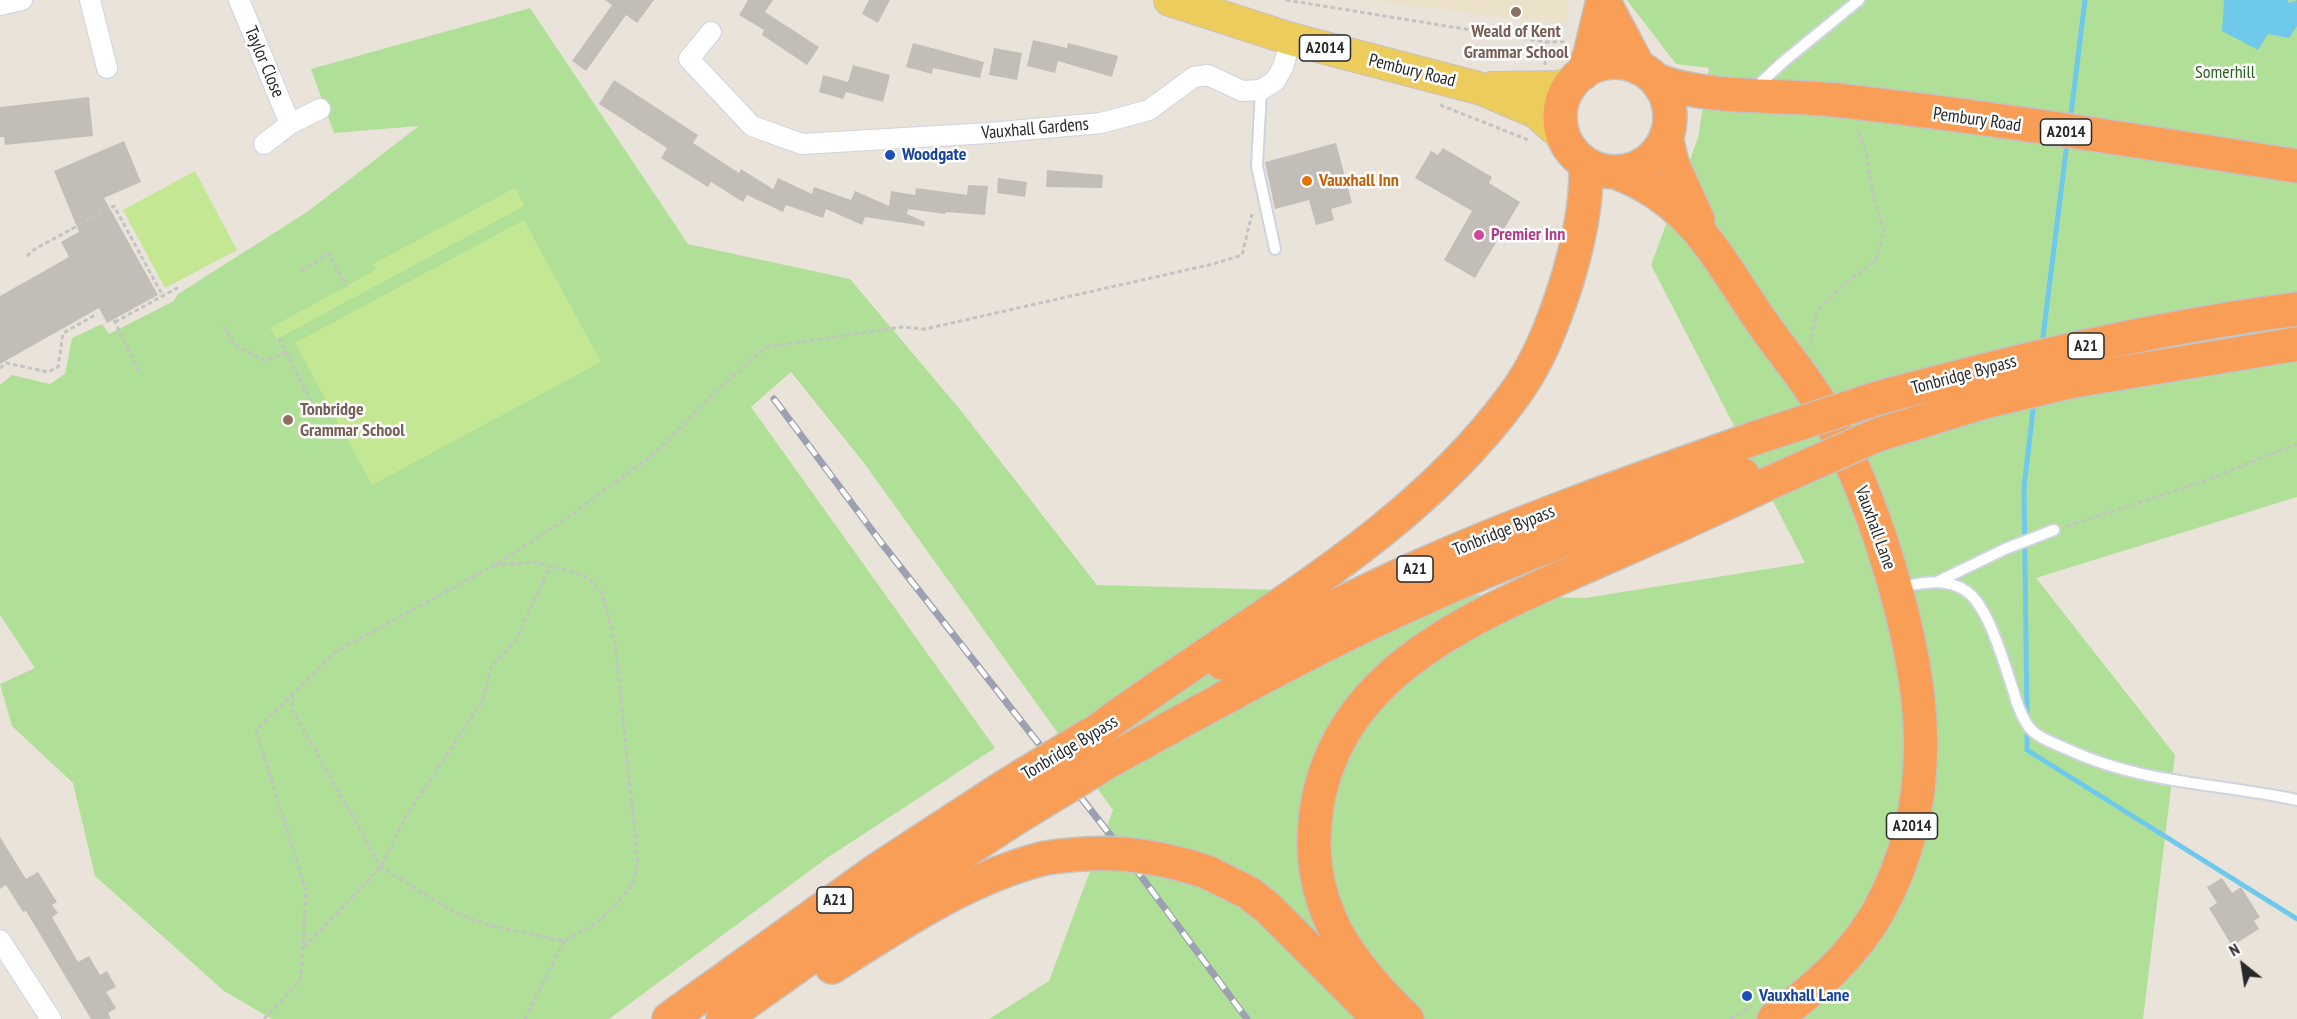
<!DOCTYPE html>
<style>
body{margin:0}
#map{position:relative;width:2297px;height:1019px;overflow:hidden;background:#eae3da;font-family:"PT Sans Narrow",sans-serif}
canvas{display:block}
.north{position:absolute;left:2213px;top:935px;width:60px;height:60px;-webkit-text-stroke:4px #fff;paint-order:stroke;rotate:330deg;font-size:16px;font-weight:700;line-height:24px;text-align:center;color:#282828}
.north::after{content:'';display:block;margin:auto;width:21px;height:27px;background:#282828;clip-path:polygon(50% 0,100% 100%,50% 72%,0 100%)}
</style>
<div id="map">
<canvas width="2297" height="1019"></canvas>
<div class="north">N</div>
</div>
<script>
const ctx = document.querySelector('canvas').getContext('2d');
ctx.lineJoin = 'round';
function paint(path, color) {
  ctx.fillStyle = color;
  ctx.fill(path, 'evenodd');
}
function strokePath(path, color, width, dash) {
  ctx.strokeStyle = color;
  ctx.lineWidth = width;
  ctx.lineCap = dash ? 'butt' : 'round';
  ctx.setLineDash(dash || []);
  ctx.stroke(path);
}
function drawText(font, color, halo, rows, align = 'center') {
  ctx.font = font + ' "PT Sans Narrow",sans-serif';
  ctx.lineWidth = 5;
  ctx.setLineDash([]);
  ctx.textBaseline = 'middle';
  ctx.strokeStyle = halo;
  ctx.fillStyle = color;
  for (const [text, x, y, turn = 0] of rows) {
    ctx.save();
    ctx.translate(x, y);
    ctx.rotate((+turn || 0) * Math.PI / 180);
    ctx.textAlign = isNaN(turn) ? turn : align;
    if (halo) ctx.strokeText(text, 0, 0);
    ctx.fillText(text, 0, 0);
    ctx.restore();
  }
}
const education = new Path2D(`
 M1361 0H1569L1566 24Z`);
const green = new Path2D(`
 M1627 0H2297V497L2036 578 2175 755 2143 1019H989L1049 981 1113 810 864 463 791 372 751 407 995 748 827 858 609 1019H272L224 991 95 876 73 783 12 726 0 684 35 668 0 615V385L12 375 50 384 65 374 72 338 102 324 109 334 174 301 178 294 307 212 419 126 334 133 311 69 530 8 688 244 850 279 958 407 1097 585 1585 598 1805 563 1651 265 1698 138 1709 68 1676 64Z`);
const pitch = new Path2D(`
 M195 171 237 250 165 288 123 210Z
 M515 188 524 206 277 339 270 328 376 270 373 264Z
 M524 220 601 362 372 485 295 343Z`);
const water = new Path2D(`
 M2224 0H2287L2289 3 2297 0V26L2289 38 2268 34 2258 50 2222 31Z`);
const stream = new Path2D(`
 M2070 122 2085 0
 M2042 345 2067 143
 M2027 719 2024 487 2034 402
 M2027 728V750L2297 919`);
const building = new Path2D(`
 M605 0H654L637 23 626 15 586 71 572 61 612 5Z
 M748 0H773L765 12 819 47 807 65 762 35 764 30 739 15Z
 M869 0H890L878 23 862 14Z
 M1033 40 1067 48 1068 43 1118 56 1112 77 1058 61 1055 73 1027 66Z
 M913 43 984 62 980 78 933 68 932 74 906 67Z
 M994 48 1022 53 1017 80 989 75Z
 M853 65 890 75 883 102 846 92 843 99 819 92 823 75 848 82Z
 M614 80 698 135 693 143 739 173 741 169 773 189 778 178 812 194 814 187 851 200 855 191 889 206 891 191 915 195 916 188 967 195 968 185 988 186 985 215 946 212 945 214 908 209 907 214 925 222 924 226 865 217 862 225 826 209 823 218 786 205 783 212 747 195 743 202 711 182 708 187 661 158 667 148 599 104Z
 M89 97 93 136 5 145 4 137H0V107Z
 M124 141 141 182 104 198 158 295 107 323 99 308 0 364V296L69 257 61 242 79 232 54 171Z
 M1336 143 1352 203 1331 209 1334 220 1316 225 1309 200 1275 209 1265 162Z
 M1443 148 1492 177 1489 183 1520 202 1475 278 1444 260 1472 211 1415 178 1431 151 1438 155Z
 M1047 170 1103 175 1102 188 1046 187Z
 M998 178 1027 182 1025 197 997 193Z
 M0 837 26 879 38 872 57 902 52 905 58 913 52 917 78 962 89 956 100 975 107 971 116 987 106 992 116 1008 108 1013 111 1019H91L26 911 23 912 6 885 0 889Z
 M2222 878 2232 893 2241 887 2260 917 2254 921 2259 929 2232 946 2209 908 2217 903 2207 887Z`);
const path = new Path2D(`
 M1286 0 1545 42H1566
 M1545 65V42
 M1440 105 1531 141
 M27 256 35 249 114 206 163 296
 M301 271 329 254 347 287
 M114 320 138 370
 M115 322 179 287
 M223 326 234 344 265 361 286 352
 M279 338 316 411
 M1810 345 1817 311 1847 282 1876 260 1884 231 1874 199 1866 152 1857 129
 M0 368 6 363 48 372 58 367 63 333 97 314
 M2067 526 2201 482 2297 444
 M293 694 292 709 381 867 456 913 488 925 564 941 598 922 616 904 632 885 638 863 615 643 602 593 587 577 565 570 534 562 496 565
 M304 947 381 867 405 818 483 700 491 667 516 640 550 566
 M264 1019 301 979 306 891 256 730 337 651 495 565 560 523 655 453 724 384 766 347 902 327 925 329 1213 264 1242 255 1252 214
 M525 1019 564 941
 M1730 1019 1752 1006`);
const lane = new Path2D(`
 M1754 89 1783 62 1859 0
 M1261 90 1257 166 1275 249
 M1937 582 2005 549 2054 530
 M1900 587C1922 583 1946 577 1966 591 1989 606 2005 667 2014 693 2017 705 2025 726 2035 733 2043 740 2057 744 2067 749 2141 784 2219 783 2297 800`);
const street = new Path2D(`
 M90 0 107 68
 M239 0 290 124 320 109
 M0 5 22 0
 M711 32 689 59 752 126 802 144 989 133 1101 123 1149 110 1194 77 1208 75 1242 91 1261 90 1275 81 1283 67 1291 39
 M264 144 290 124
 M0 940 51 1019`);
const primary = new Path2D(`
 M1170 0 1291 39 1482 89 1536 112 1563 136
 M1492 88 1558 87 1572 84`);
const highway = new Path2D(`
 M1603 0 1639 68
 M1560 117a55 55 0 1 1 110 0a55 55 0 1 1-110 0Z
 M1583 73 1590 54 1603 0
 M1656 80C1706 100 1780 94 1835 100 1989 117 2144 142 2297 166
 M1666 137 1672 163 1698 220
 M1615 172C1696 201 1721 266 1768 331 1786 356 1805 378 1821 405 1851 455 1872 510 1889 566 1925 684 1941 799 1878 912 1853 956 1815 989 1774 1019
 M1878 398C2016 361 2155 327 2297 309
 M1877 435 1984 402 2073 381 2297 344
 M1222 663C1289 629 1355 595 1423 565 1531 517 1643 478 1755 438
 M1100 729C1240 624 1407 541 1512 398 1538 364 1553 324 1566 284 1578 244 1587 206 1586 164
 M1111 760C1215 703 1320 644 1429 596 1531 550 1638 511 1743 475
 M1207 872 1249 893 1268 908 1372 1012
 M832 967C900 924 966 878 1045 858
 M669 1019 880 868 1004 787
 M723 1019 895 897 1016 818
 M1407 1019C1349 963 1307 907 1315 822 1329 673 1473 617 1591 564 1651 538 1710 511 1769 483`);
const rail = new Path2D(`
 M774 399 880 541 1115 841 1247 1019`);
const highwayBridge = new Path2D(`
 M1755 438 1878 398
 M1769 483 1877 435
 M1004 787 1091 734
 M1016 818 1111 760
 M1045 858C1104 849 1150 853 1207 872`);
const markers = [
 [1516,12,6,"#8d6e63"],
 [890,155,6,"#1a4fb4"],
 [1307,181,6,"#e8710a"],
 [1479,235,6,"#d1479c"],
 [288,420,6,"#8d6e63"],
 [1747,996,6,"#1a4fb4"]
];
const shields = [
 [1325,48,51],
 [2066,132,51],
 [2086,346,36],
 [1415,569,36],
 [1912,826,51],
 [835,900,36]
];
const shieldNames = [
 ["A2014",1325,48],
 ["A2014",2066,132],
 ["A21",2086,346],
 ["A21",1415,569],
 ["A2014",1912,826],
 ["A21",835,900]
];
const educationNames = [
 ["Weald of Kent",1516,32],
 ["Grammar School",1516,53],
 ["Tonbridge",300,410,"left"],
 ["Grammar School",300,431,"left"]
];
const streetNames = [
 ["Taylor Close",264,62,67],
 ["Pembury Road",1412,71,14],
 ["Pembury Road",1977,120,8],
 ["Vauxhall Gardens",1035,129,-5],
 ["Tonbridge Bypass",1964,375,-15],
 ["Vauxhall Lane",1875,528,70],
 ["Tonbridge Bypass",1504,531,-22],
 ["Tonbridge Bypass",1070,748,-31]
];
const parkNames = [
 ["Somerhill",2225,73]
];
const transitNames = [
 ["Woodgate",902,155],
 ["Vauxhall Lane",1759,996]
];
const foodNames = [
 ["Vauxhall Inn",1319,181]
];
const hotelNames = [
 ["Premier Inn",1491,235]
];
paint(education, '#ece1c9');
paint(green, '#b0e097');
paint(pitch, '#c3e793');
paint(water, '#6fc9eb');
strokePath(stream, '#6fc9eb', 5);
paint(building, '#c2bdb6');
strokePath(lane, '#cfd2e1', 14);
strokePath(street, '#cfd2e1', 22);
strokePath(primary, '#c3c3c3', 34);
strokePath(highway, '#c3c3c3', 36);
strokePath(path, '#c3c3c3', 3, [4.5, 3]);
strokePath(lane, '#fff', 10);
strokePath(street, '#fff', 20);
strokePath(primary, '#eccc5d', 32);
strokePath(highway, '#f99e56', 33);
strokePath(rail, '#9da0b2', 7);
strokePath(rail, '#fff', 4.5, [14]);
strokePath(highwayBridge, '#c3c3c3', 36, []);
strokePath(highwayBridge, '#f99e56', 33);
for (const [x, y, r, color] of markers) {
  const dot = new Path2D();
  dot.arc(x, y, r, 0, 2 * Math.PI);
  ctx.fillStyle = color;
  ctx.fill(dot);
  strokePath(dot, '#fff', 2);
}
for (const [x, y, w] of shields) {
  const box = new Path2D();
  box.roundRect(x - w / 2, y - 13, w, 26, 4.5);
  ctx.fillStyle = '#fff';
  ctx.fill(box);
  strokePath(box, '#282828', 1.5);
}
drawText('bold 16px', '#282828', null, shieldNames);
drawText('bold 18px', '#785e54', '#fff', educationNames);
drawText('18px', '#282828', '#fff', streetNames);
drawText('18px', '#29621b', '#fff', parkNames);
drawText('bold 18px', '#164399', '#fff', transitNames, 'left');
drawText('bold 18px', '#c56008', '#fff', foodNames, 'left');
drawText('bold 18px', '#b23c85', '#fff', hotelNames, 'left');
</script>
